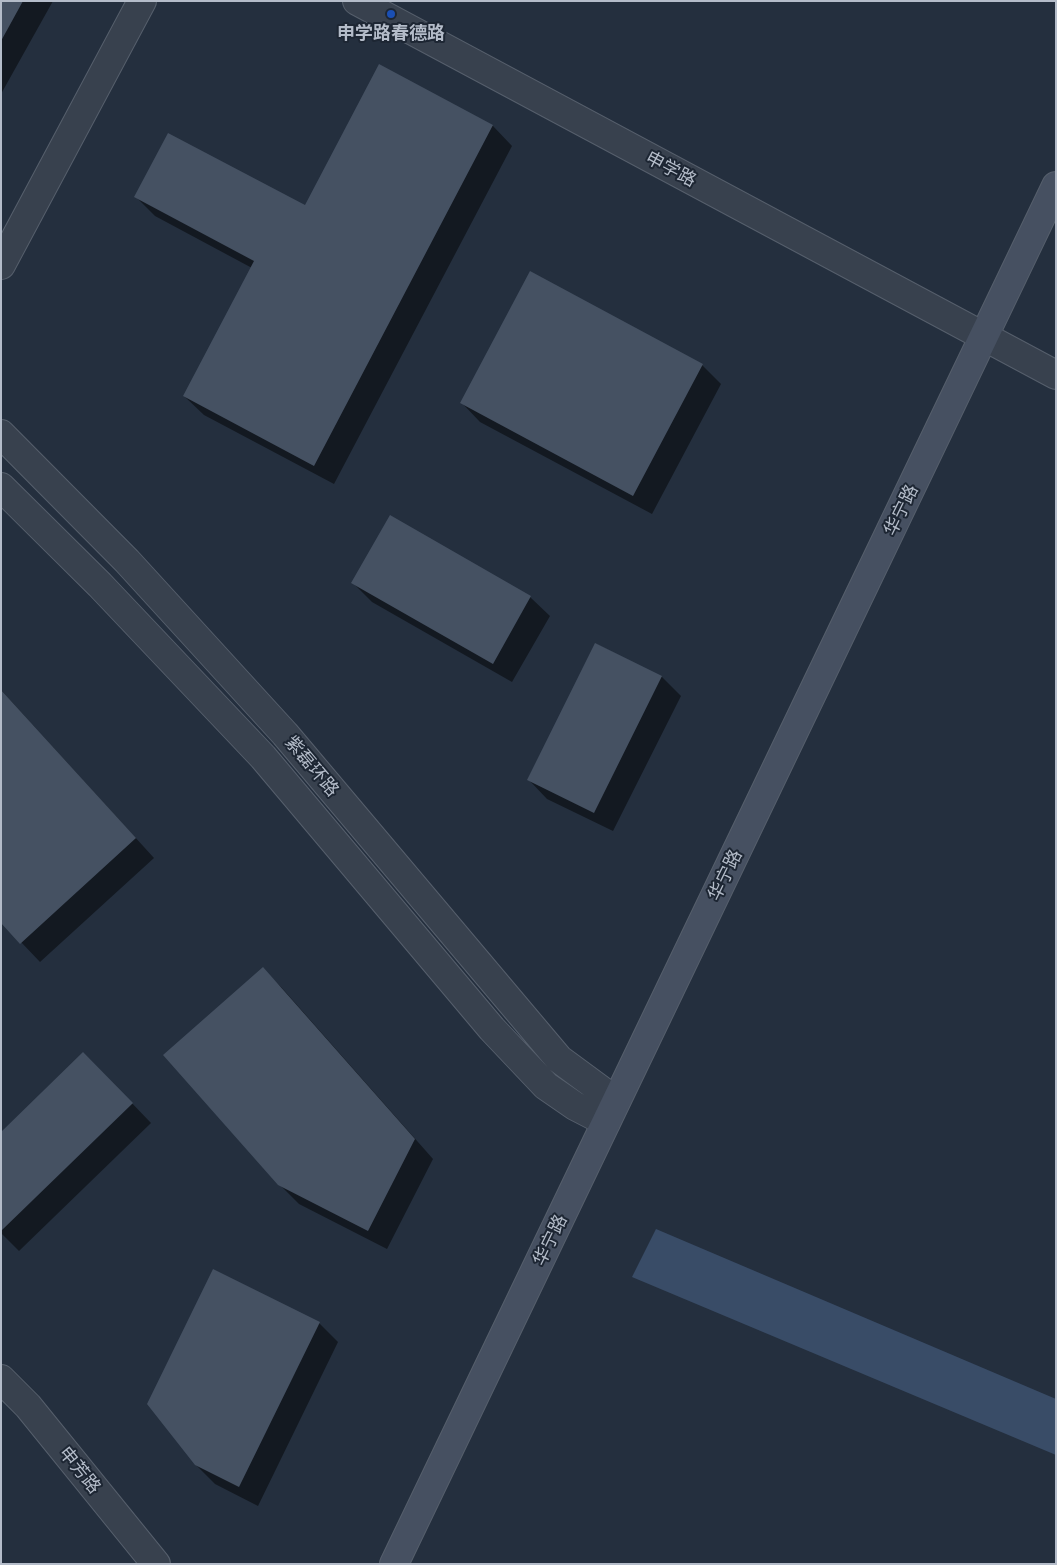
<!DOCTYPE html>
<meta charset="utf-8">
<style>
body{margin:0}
#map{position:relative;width:1057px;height:1565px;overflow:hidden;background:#242f3e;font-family:Ubuntu,sans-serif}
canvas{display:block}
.frame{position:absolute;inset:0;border:2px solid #b4bcc9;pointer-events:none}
</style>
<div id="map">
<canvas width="1057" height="1565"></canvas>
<div class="frame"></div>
</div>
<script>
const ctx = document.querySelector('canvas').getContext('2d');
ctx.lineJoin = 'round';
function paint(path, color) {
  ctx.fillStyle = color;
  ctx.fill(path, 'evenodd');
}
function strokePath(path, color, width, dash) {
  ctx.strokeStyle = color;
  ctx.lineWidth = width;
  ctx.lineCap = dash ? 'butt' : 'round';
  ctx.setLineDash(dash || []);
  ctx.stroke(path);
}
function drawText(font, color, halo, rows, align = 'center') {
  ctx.font = font + ' Ubuntu,"Noto Sans SC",sans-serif';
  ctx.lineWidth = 4;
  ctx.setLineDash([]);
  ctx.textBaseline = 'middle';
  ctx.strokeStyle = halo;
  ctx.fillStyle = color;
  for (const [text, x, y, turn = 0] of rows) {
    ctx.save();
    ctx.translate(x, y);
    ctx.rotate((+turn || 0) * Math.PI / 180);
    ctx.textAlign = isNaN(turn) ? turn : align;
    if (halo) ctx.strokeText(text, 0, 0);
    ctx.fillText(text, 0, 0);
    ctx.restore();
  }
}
const water = new Path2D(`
 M656 1229 1056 1399V1455L632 1277Z`);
const shadow = new Path2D(`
 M1 1H53L1 94Z
 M379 66 493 126 512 146 334 484 204 415 184 396 252 268 155 216 136 197 305 207Z
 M702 365 721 384 652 514 480 422 461 402Z
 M353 583 530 597 550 616 512 682 372 602Z
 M596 644 662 677 681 696 613 831 547 799 528 779Z
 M1 690 154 858 40 962 1 921Z
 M263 969 282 988 433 1159 387 1249 299 1204 279 1184Z
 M103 1073 151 1123 19 1251 1 1233V1134Z
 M319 1323 338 1342 258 1506 215 1484 196 1465Z`);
const building = new Path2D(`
 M1 1H23L1 41Z
 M379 64 493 125 314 466 183 396 254 261 134 197 168 133 305 205Z
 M530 271 703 364 633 496 460 403Z
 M390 515 531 596 493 664 351 583Z
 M595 643 662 676 594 813 527 780Z
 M1 690 136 838 20 944 1 923Z
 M263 967 415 1139 368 1231 278 1185 163 1055Z
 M83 1052 133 1103 1 1231V1132Z
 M213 1269 320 1322 239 1487 195 1465 147 1404Z`);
const street = new Path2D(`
 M357 1 1056 375
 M1 265 142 1
 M1 434 127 561 285 734 559 1059 616 1101
 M1 487 100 585 263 757 492 1029 546 1086 575 1106 606 1122
 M1 1379 28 1406 156 1564`);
const secondary = new Path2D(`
 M394 1564 1056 186`);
const markers = [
 [391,14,5,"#1a4fb4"]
];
const poiNames = [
 ["申学路春德路",391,33]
];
const streetNames = [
 ["申学路",671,169,28],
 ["华宁路",901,510,-64],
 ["紫磊环路",312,766,50],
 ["华宁路",725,875,-64],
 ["华宁路",550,1240,-64],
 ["申芳路",80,1470,51]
];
paint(water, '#394c67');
paint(shadow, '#0007');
paint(building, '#455162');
strokePath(street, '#565f6c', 30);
strokePath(secondary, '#565f6c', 30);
strokePath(street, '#38414e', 28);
strokePath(secondary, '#465061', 28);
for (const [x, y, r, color] of markers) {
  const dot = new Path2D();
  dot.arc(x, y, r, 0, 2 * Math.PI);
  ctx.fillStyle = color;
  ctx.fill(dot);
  strokePath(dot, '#1d2633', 2);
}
drawText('bold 18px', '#b4bcc9', '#1d2633', poiNames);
drawText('18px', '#b4bcc9', '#1d2633', streetNames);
</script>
